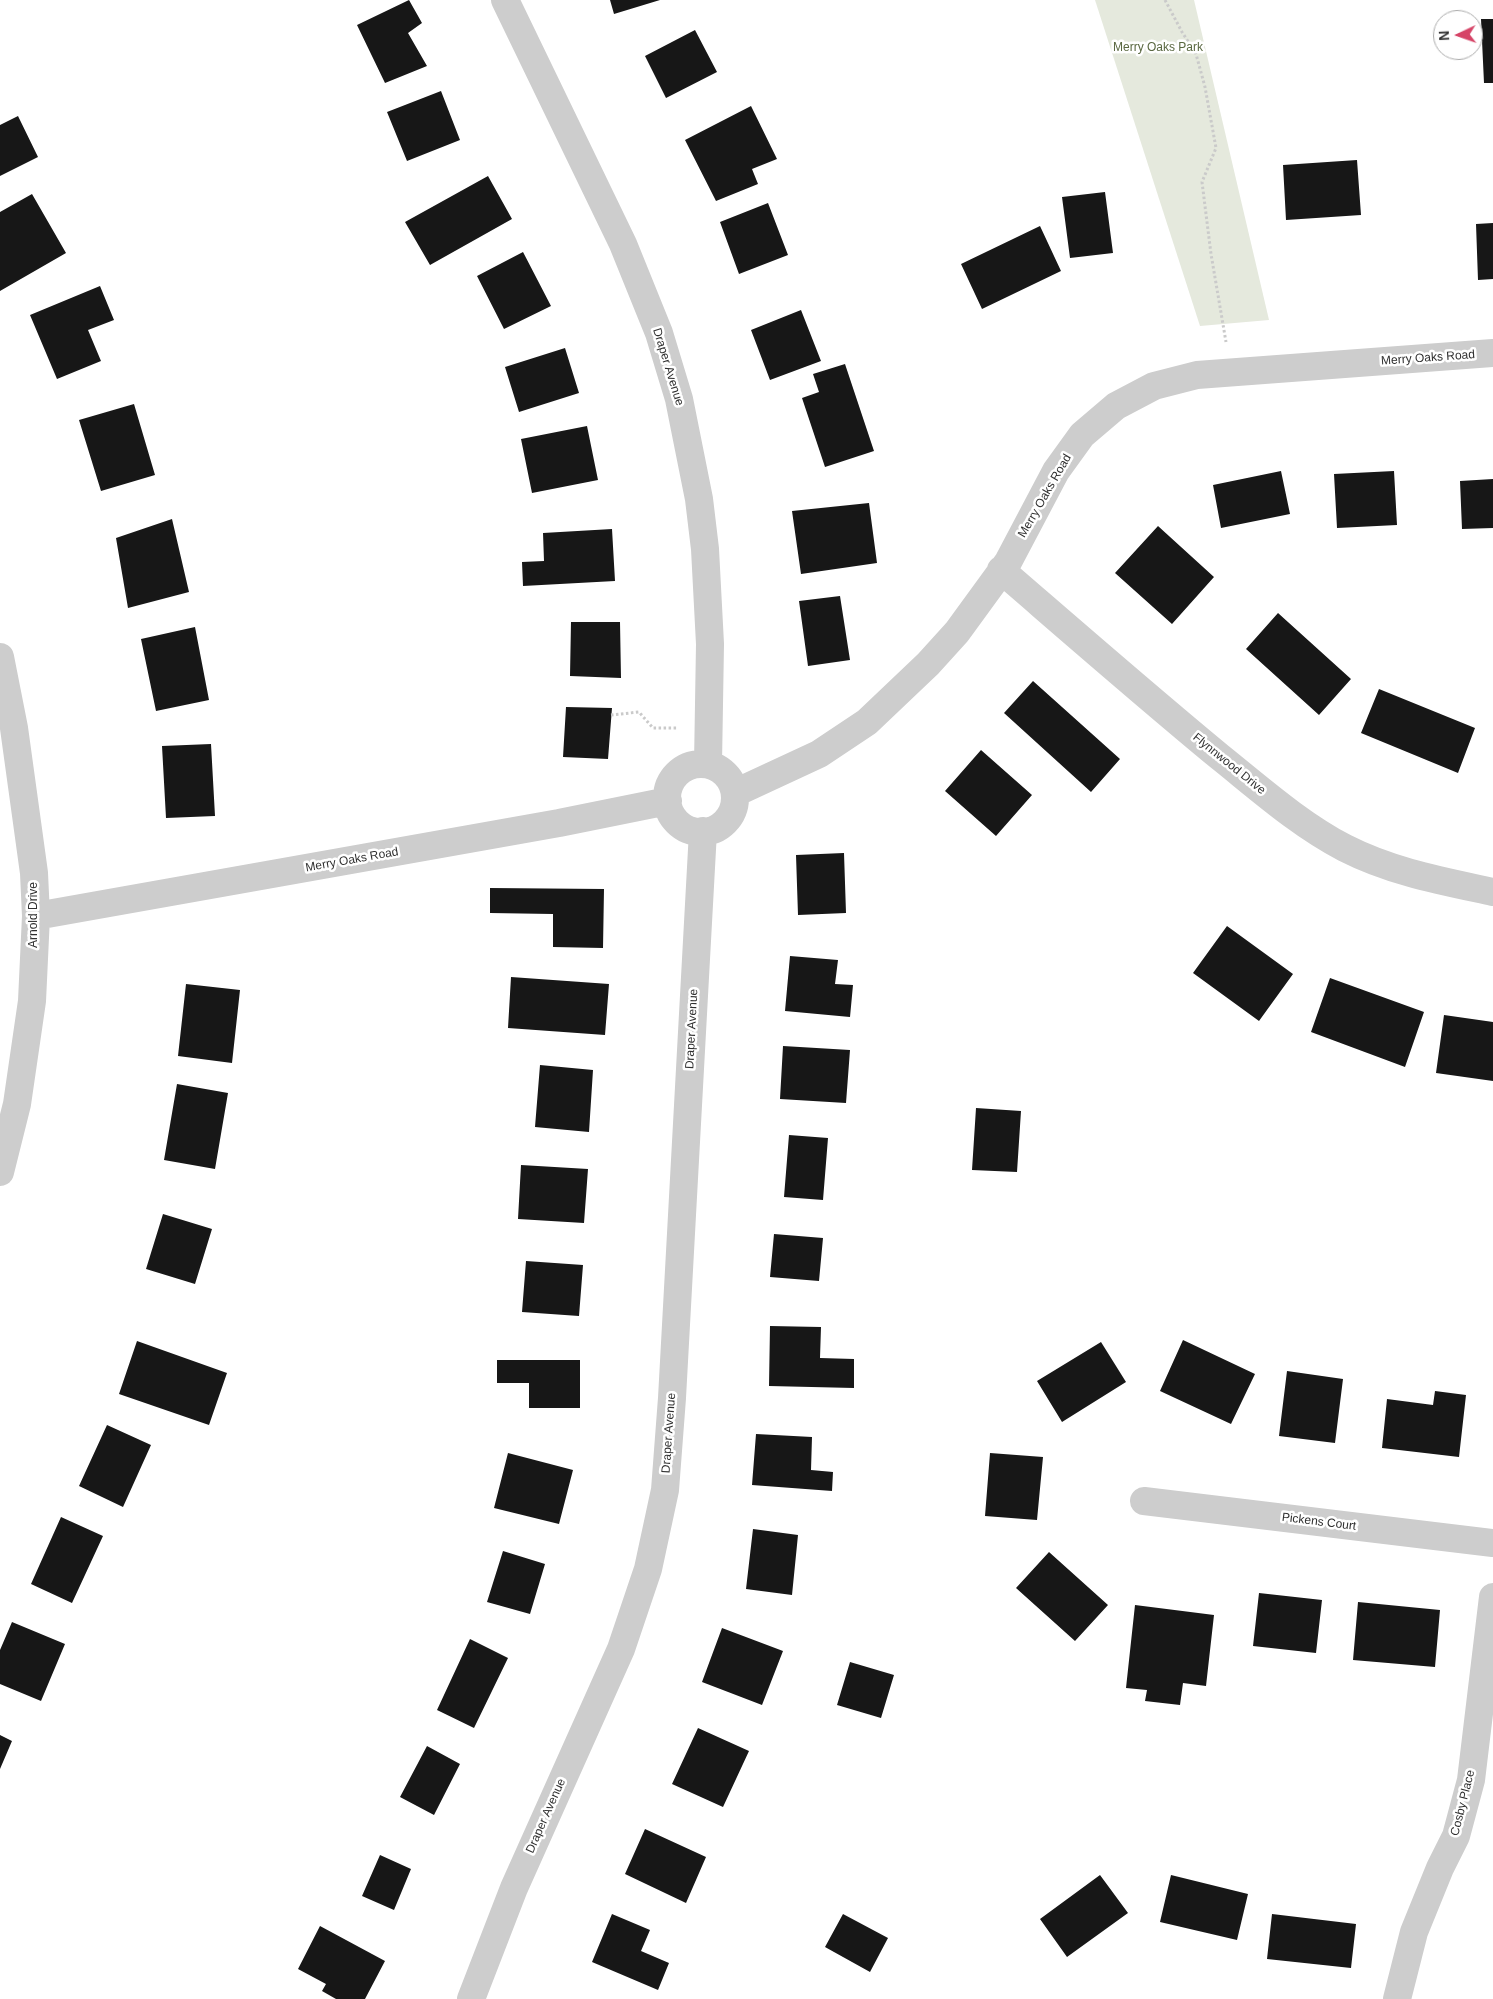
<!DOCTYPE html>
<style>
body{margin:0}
#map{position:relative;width:1493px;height:1999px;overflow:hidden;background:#fff;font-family:Arial,sans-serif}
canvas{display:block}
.north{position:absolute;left:1433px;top:10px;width:50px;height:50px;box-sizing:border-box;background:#fff;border:1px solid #acacac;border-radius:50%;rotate:267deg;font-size:14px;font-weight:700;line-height:20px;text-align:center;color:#303030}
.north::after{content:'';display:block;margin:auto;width:18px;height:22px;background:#d64467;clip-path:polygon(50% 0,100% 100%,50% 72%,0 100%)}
</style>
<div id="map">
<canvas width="1493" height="1999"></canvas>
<div class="north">N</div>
</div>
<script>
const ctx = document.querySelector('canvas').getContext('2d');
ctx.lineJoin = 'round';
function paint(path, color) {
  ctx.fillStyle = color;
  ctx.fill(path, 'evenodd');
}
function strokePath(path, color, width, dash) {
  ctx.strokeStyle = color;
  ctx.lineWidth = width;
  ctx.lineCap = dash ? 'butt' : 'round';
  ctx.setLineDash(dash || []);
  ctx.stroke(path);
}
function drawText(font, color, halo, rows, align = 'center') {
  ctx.font = font + ' Arial,sans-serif';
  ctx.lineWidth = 5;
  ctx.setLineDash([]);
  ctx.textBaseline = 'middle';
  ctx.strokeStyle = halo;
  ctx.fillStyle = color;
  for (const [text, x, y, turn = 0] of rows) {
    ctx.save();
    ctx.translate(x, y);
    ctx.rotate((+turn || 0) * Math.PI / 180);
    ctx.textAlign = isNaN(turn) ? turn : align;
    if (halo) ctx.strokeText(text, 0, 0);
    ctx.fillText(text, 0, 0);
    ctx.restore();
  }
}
const green = new Path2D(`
 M1095 0H1194L1269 320 1200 326Z`);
const building = new Path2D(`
 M409 0 422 23 408 33 427 66 385 83 357 25Z
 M610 0H660L614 14Z
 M1481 19H1493V83H1484Z
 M695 30 717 72 666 98 645 56Z
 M441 91 460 140 407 161 387 112Z
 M751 106 777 159 752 169 758 184 716 201 685 140Z
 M18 116 38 157 0 176V125Z
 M1357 160 1361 215 1286 220 1283 165Z
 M488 176 512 219 430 265 405 222Z
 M1105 192 1113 253 1070 258 1062 197Z
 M32 194 66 253 0 291V212Z
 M768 203 788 255 739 274 720 222Z
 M1493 223V279L1478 280 1476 224Z
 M1040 226 1061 271 982 309 961 264Z
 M523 252 551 306 504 329 477 276Z
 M100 286 114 320 88 330 101 361 57 379 30 315Z
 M801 310 821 361 770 380 751 330Z
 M565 348 579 393 519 412 505 367Z
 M845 364 874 451 825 467 802 398 819 392 813 374Z
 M134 404 155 475 101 491 79 420Z
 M587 426 598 480 532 493 521 439Z
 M1281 471 1290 514 1221 528 1213 485Z
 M1394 471 1397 525 1337 528 1334 474Z
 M1493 479V528L1462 529 1460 481Z
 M869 503 877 563 801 574 792 511Z
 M172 519 189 592 128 608 116 538Z
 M1158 526 1214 577 1172 624 1115 573Z
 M612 529 615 581 523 586 522 562 544 561 543 533Z
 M840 596 850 660 808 666 799 601Z
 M1278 613 1351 679 1319 715 1246 649Z
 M571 622H620L621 678 570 676Z
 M195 627 209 700 156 711 141 639Z
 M1033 681 1120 759 1091 792 1004 713Z
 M1379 689 1475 728 1458 773 1361 733Z
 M566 707 612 708 608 759 563 757Z
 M211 744 215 816 166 818 162 746Z
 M981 750 1032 795 996 836 945 791Z
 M844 853 846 913 798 915 796 855Z
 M490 888 604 889 603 948 553 947V914L490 913Z
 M1227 926 1293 974 1259 1021 1193 973Z
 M790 956 838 960 835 984 853 985 850 1017 785 1011Z
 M511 977 609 984 605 1035 508 1028Z
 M1330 978 1424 1012 1405 1067 1311 1032Z
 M186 984 240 990 232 1063 178 1056Z
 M1444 1015 1493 1022V1081L1436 1073Z
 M783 1046 850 1050 846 1103 780 1099Z
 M540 1065 593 1070 589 1132 535 1127Z
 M177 1084 228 1093 215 1169 164 1160Z
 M976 1108 1021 1111 1017 1172 972 1170Z
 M789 1135 828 1138 823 1200 784 1197Z
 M521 1165 588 1169 584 1223 518 1219Z
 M163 1214 212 1229 195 1284 146 1269Z
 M774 1234 823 1238 819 1281 770 1277Z
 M526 1261 583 1265 579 1316 522 1312Z
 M770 1326 821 1327 820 1358 854 1359V1388L769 1386Z
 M1183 1340 1255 1374 1231 1424 1160 1391Z
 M137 1341 227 1373 209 1425 119 1394Z
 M1101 1342 1126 1382 1062 1422 1037 1381Z
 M497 1360H580V1408H529V1383H497Z
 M1287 1371 1343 1379 1335 1443 1279 1436Z
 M1435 1391 1466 1395 1459 1457 1382 1448 1387 1399 1433 1405Z
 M107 1425 151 1445 123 1507 79 1486Z
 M756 1434 812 1437 811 1470 833 1472 832 1491 752 1485Z
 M508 1453 573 1470 559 1524 494 1508Z
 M990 1453 1043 1457 1037 1520 985 1516Z
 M61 1517 103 1536 72 1603 31 1584Z
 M753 1529 798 1535 792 1595 746 1589Z
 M503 1551 545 1564 530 1614 487 1602Z
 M1049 1552 1108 1605 1075 1641 1016 1588Z
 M1259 1593 1322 1600 1316 1653 1253 1646Z
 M1358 1602 1440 1610 1435 1667 1353 1660Z
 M1135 1605 1214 1615 1206 1686 1183 1683 1180 1705 1145 1701 1147 1690 1126 1688Z
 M12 1622 65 1644 41 1701 0 1684V1650Z
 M722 1628 783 1651 762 1705 702 1682Z
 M470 1639 508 1658 474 1728 437 1710Z
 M850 1662 894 1675 881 1718 837 1705Z
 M698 1728 749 1751 723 1807 672 1784Z
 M0 1735 12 1741 0 1769Z
 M427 1746 460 1764 434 1815 400 1797Z
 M645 1829 706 1857 686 1903 625 1874Z
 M380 1855 411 1869 394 1910 362 1896Z
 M1100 1875 1128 1913 1067 1957 1040 1919Z
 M1171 1875 1248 1894 1237 1940 1160 1922Z
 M612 1914 650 1930 641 1951 669 1963 658 1990 592 1962Z
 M843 1914 888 1938 870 1972 825 1947Z
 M1272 1914 1356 1924 1351 1968 1267 1959Z
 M320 1926 385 1961 365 1999H336L322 1991 326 1984 298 1969Z`);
const path = new Path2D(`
 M1165 0 1182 32 1196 54 1205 87 1216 148 1202 182 1211 254 1226 342
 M611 715 639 712 653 728H678`);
const street = new Path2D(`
 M505 0 623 244 659 333 679 399 699 499 705 549 710 644 708 764
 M1001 570C1074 633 1146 696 1220 757 1260 789 1299 824 1345 848 1392 872 1442 881 1493 892
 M0 657 14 728 34 873 36 916 32 1001 17 1104 0 1172
 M667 798a34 34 0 1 1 68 0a34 34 0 1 1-68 0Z
 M735 793 819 754 867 722 928 664 957 632 1008 562 1056 471 1082 435 1116 406 1154 386 1197 375 1493 353
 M36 916 559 823 668 801
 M1144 1501 1493 1543
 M471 1999 514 1888 621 1649 648 1569 665 1490 672 1398 703 831
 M1397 1999 1414 1932 1440 1868 1456 1836 1471 1780 1493 1597`);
const parkNames = [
 ["Merry Oaks Park",1158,48]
];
const streetNames = [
 ["Merry Oaks Road",1428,358,-4],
 ["Draper Avenue",668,367,73],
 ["Merry Oaks Road",1045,496,-60],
 ["Flynnwood Drive",1229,764,39],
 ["Merry Oaks Road",352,860,-10],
 ["Arnold Drive",34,915,-90],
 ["Draper Avenue",692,1029,-87],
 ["Draper Avenue",669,1433,-86],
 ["Pickens Court",1319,1522,7],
 ["Cosby Place",1463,1803,-76],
 ["Draper Avenue",546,1816,-66]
];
paint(green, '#e5e9dd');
paint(building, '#171717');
strokePath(path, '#cacaca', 3, [2.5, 2.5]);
strokePath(street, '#cdcdcd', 28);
drawText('12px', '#5a6841', '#fff', parkNames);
drawText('12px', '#303030', '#fff', streetNames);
</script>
